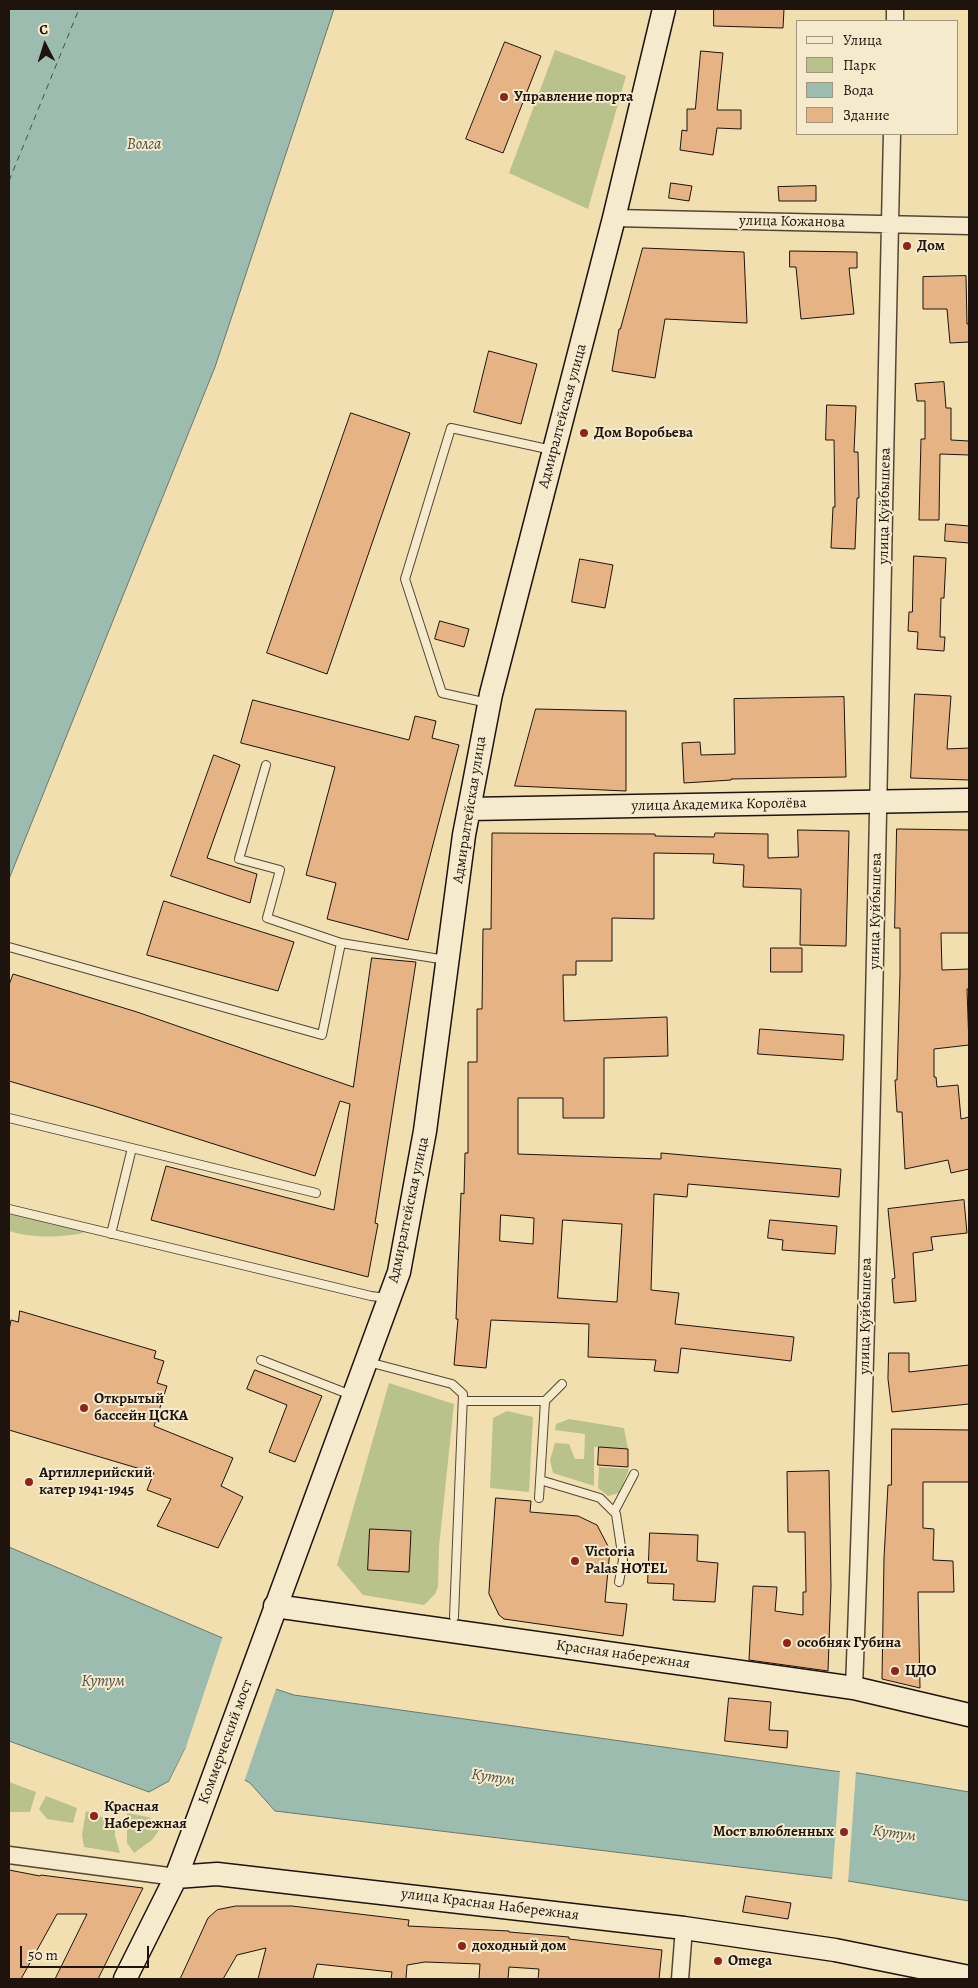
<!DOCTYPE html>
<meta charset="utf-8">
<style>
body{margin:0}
#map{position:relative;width:978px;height:1988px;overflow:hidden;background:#f1dfb0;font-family:Alegreya,serif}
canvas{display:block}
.frame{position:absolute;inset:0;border:10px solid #1f130e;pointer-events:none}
.legend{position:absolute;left:796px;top:20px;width:162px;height:115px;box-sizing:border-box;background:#f6eacc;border:1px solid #a09480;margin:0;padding:6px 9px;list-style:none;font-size:15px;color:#1f130e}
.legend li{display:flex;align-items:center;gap:10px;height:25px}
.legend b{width:25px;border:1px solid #a09480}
.north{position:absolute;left:20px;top:20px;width:50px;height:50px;-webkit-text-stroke:4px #f6eacc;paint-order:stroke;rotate:355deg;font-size:14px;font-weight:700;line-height:20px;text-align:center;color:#1f130e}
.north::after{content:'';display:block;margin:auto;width:18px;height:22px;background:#1f130e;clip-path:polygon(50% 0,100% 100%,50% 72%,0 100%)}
.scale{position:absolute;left:20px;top:1946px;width:129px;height:22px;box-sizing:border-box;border:2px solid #1f130e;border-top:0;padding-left:6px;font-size:15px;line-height:18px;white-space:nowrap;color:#1f130e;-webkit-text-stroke:4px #f6eacc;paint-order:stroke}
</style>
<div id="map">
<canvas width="978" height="1988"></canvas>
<div class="frame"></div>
<ul class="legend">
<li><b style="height:6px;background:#f6eacc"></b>Улица</li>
<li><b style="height:14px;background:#bac28b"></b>Парк</li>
<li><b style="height:14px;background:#9bbcae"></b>Вода</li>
<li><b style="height:14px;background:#e6b384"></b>Здание</li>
</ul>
<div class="north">С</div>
<div class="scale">50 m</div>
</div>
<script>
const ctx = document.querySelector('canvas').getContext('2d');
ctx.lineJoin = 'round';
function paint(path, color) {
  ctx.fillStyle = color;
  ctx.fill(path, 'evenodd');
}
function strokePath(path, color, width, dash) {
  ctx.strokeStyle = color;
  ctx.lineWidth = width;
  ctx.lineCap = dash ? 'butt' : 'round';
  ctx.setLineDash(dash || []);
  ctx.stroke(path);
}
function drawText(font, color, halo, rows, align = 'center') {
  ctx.font = font + ' Alegreya,serif';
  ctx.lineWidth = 4;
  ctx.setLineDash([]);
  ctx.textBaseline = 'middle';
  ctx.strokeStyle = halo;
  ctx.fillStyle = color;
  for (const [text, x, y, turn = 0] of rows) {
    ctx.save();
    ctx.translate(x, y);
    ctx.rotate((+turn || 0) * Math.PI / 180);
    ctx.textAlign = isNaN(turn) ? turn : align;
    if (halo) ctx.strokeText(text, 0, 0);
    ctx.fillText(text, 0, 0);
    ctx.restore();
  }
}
const green = new Path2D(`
 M555 50 626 76 588 209 509 173Z
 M9 1209 86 1228 83 1233C61 1238 31 1238 9 1231Z
 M389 1383 454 1404 439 1547 438 1587 435 1594 424 1605 363 1595 337 1565Z
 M507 1411 533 1417 529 1492 490 1488 493 1418Z
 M569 1419 624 1428 628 1449 594 1447V1486L553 1473 550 1460 555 1443 569 1444 575 1459H584L585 1434 555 1430 556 1424Z
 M599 1467 629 1469 619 1493 608 1496 598 1488Z
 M9 1782 36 1792 30 1812H9Z
 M46 1796 77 1808 73 1823 47 1819 39 1809Z
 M86 1811 115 1822V1836L120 1853 84 1847 82 1835Z
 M127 1813 148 1817 162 1826 152 1840 134 1853 127 1843Z`);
const water = new Path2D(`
 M9 9H334L215 367 9 879Z
 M9 1547 253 1651 245 1679 294 1695 834 1771 858 1773 969 1792V1901L830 1878 275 1811 250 1783 186 1747 169 1781 149 1792 9 1741Z`);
const pier = new Path2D(`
 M223 1636 254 1649 248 1677 277 1686 244 1782 187 1751 171 1782 168 1784 186 1747Z
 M840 1769 856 1771 848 1883 832 1881Z`);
const ferry = new Path2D(`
 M9 181 79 9`);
const building = new Path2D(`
 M714 9H784L783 28 714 26Z
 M505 42 541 56 503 153 466 139Z
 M701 51 723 53 717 110H741V129L717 128 713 155 680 150 682 130 687 131V109H695Z
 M671 183 692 186 689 201 669 198Z
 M816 186V201H779L778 187Z
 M643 248 744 252 747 323 665 319 655 378 612 371 619 329H620Z
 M790 251 857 252V268H849L854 314 801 319 796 267H790Z
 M966 276 967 324H969V342L950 343 947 309H923V277Z
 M489 351 537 364 521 424 474 412Z
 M944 382 946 408H951V440L969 441V455L940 454 939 520H919L921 439H925V401H917L915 384Z
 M827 405 856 406 854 452H858L859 498H857L855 549 831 548 833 507H835L834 440H826Z
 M351 413 410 433 327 674 267 653Z
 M946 524 969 526V543L945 541Z
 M914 556 946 558 944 598H941L940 637H945L944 651 917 649 918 632 908 631 909 612H912Z
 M580 559 613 565 605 608 572 602Z
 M440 621 469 629 464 647 435 639Z
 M915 694 951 696 947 749 969 748V780L911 778Z
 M844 697 846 777 731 779V780L684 783 682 743 700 742 701 755 735 754 734 699Z
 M253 700 409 740 415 716 436 721 432 738 459 745 408 940 327 919 336 883 306 875 335 767 241 743Z
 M536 709 626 711V791L515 786Z
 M214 755 240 765 207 858 257 874 250 903 171 876Z
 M897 829 969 830V933H941L942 970 969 969V989H967L969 1045 934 1049V1077H936L937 1087 958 1085 961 1119 969 1117V1169L951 1173 948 1160 905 1169 902 1112H897L895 1080H897L900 975V928H895Z
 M798 830 849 831 846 946 800 945 801 889 743 887 744 865 713 863 714 854 654 853V919L612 918V961H576V975H563L564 1021 667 1017 668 1056 604 1058V1118H563V1098H518V1154L661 1159V1153L841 1169 839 1197 688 1184 687 1197 654 1194 651 1290 679 1293 675 1324 794 1337 791 1361 681 1348 678 1373 654 1371 656 1360 588 1357 589 1324 491 1320 486 1368 454 1365 458 1319H456L461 1193 464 1194 465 1153H468V1062H477V1009H482L483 929H491L492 833 655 834V836L714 837 715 833 768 834V858L798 857ZM501 1215 534 1218 533 1244 500 1241ZM563 1220 622 1224 617 1302 558 1298Z
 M164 901 294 942 278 991 147 955Z
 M771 948H802V972H771Z
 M372 958 416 962 375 1223 378 1224 368 1277 151 1220 166 1166 334 1210 350 1104 340 1101 315 1176 97 1107 9 1081V985L13 974 137 1012 353 1087Z
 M760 1029 844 1035 843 1060 758 1054Z
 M964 1200 967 1233 931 1237 933 1250 913 1253 916 1301 894 1303 892 1279 895 1278 888 1209Z
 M770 1220 837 1226 835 1254 782 1250 783 1240 768 1238Z
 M20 1311 156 1351 154 1358 164 1361 157 1383 167 1386 154 1426 233 1458 221 1486 243 1497 218 1548 157 1526 171 1499 147 1490 154 1473 9 1430V1331L11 1320 18 1322Z
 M889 1353H909V1372L969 1365V1404L892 1412 888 1379Z
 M255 1370 322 1396 295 1462 269 1452 287 1405 247 1389Z
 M892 1429 969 1430V1482H923V1528L934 1529 933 1560 953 1561 954 1592H918L920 1688 882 1679 884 1558 888 1485H891Z
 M599 1447 628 1449V1467L598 1465Z
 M829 1471 831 1586 828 1671 749 1660 753 1586 777 1587 775 1611 803 1615V1592H806L805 1532H788L787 1472Z
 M496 1498 531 1501 530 1512 578 1516 597 1525 610 1550 605 1602 627 1604 623 1636 504 1619 499 1615 489 1594Z
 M370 1529 411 1531 409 1572 368 1570Z
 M650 1533 698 1535 697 1561 718 1563 715 1602 673 1600 674 1584 648 1583Z
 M729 1698 771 1702 769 1730 788 1731 787 1748 725 1741Z
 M9 1870 40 1876 41 1875 143 1888 98 1979H55L87 1914H57L21 1979H9Z
 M746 1896 791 1903 788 1919 743 1912Z
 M236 1906H292L409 1920 408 1926 509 1931V1932L569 1937V1939L662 1950 659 1979H538L539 1969 509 1967 508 1979H479L480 1964 425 1962 407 1965 406 1979H391L392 1972 317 1964 313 1979H258L266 1948 237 1955 223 1979H180L208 1918 217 1910Z`);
const lane = new Path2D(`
 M488 703 442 693 405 579 451 428 552 450
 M266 765 239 859 280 870 267 918 341 943
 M9 947 322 1035 341 943 446 960
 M9 1118 316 1193
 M9 1209 371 1296 387 1298
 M111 1234 132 1148
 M261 1360 351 1395
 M368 1362 452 1384 463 1394 454 1617
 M463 1401H545L562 1384
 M540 1480 600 1498 616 1514 623 1560 619 1582
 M539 1498 545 1401
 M614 1512 634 1474`);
const street = new Path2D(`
 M895 21V9
 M614 218 969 226
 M854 1688C874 1170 880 652 892 134
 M9 1855 176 1877
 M680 1979 684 1928`);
const secondary = new Path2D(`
 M469 809 969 800
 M275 1606 854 1688 969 1715
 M176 1877 217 1874 684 1928 835 1950 969 1977
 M125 1979 176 1877 193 1832 399 1272 425 1131 464 835 491 694 614 218 664 9`);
const markers = [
 [504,97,5,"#8f2418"],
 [907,246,5,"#8f2418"],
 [584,433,5,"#8f2418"],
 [84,1408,5,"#8f2418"],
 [29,1482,5,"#8f2418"],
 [575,1561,5,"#8f2418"],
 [787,1643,5,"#8f2418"],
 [895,1671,5,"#8f2418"],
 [94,1816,5,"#8f2418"],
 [844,1832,5,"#8f2418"],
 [462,1946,5,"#8f2418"],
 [718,1961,5,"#8f2418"]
];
const poiNames = [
 ["Управление порта",514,97],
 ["Дом",917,246],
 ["Дом Воробьева",594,433],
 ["Открытый",94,1399],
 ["бассейн ЦСКА",94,1416],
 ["Артиллерийский",39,1473],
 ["катер 1941-1945",39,1490],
 ["Victoria",585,1552],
 ["Palas HOTEL",585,1569],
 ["особняк Губина",797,1643],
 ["ЦДО",905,1671],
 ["Красная",104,1807],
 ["Набережная",104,1824],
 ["Мост влюбленных",834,1832,"right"],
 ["доходный дом",472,1946],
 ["Omega",728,1961]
];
const streetNames = [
 ["улица Кожанова",792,222,1],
 ["Адмиралтейская улица",563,416,-75],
 ["улица Куйбышева",885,506,-89],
 ["улица Академика Королёва",719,805,-1],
 ["Адмиралтейская улица",470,810,-81],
 ["улица Куйбышева",876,911,-89],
 ["Адмиралтейская улица",409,1210,-78],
 ["улица Куйбышева",866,1316,-89],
 ["Красная набережная",623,1655,8],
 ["Коммерческий мост",226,1742,-70],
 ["улица Красная Набережная",490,1905,7]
];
const waterNames = [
 ["Волга",144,145],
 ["Кутум",103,1682],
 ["Кутум",493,1778,8],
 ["Кутум",894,1834,8]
];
paint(green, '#bac28b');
paint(water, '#9bbcae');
strokePath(water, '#69786e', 1);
paint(pier, '#f1dfb0');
strokePath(ferry, '#4a4e46', 1, [6, 5]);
paint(building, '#e6b384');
strokePath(building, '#1f130e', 1);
strokePath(lane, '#544636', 10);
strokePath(street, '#544636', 19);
strokePath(secondary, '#1f130e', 25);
strokePath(lane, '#f6eacc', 8);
strokePath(street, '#f6eacc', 16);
strokePath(secondary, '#f6eacc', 22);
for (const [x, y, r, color] of markers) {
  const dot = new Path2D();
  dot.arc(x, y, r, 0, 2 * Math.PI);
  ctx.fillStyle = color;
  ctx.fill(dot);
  strokePath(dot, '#f6eacc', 2);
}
drawText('bold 15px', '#1f130e', '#f6eacc', poiNames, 'left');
drawText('15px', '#1f130e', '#f6eacc', streetNames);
drawText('italic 16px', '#4a4e46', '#f6eacc', waterNames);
</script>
